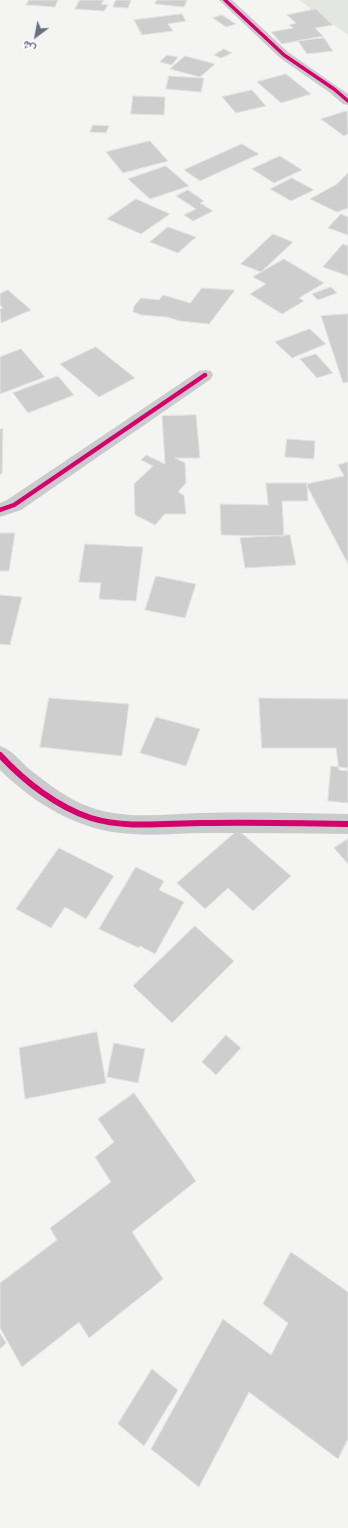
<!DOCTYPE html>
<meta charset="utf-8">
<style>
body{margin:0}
#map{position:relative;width:348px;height:1528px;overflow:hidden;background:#f4f4f3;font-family:"Nunito Sans",Vazirmatn,sans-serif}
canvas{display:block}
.north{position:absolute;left:16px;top:16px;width:40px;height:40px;-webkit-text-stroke:3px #fff;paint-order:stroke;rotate:212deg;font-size:11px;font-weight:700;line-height:16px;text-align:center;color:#677080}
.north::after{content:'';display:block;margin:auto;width:14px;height:18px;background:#677080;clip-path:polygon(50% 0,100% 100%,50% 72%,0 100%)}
</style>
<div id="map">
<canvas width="348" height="1528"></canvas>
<div class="north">ش</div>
</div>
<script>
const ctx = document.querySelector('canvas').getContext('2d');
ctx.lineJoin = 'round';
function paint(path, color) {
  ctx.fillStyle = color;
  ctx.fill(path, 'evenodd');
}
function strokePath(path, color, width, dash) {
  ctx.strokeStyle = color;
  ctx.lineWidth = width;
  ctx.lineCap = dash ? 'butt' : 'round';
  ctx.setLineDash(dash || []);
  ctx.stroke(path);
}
const green = new Path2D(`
 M299 0H348V35Z`);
const building = new Path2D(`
 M29 0H58L55 7 26 5Z
 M80 0H104L101 4 108 5 104 11 75 9Z
 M116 0H131L128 8 113 7Z
 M157 0H187L184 7 155 4Z
 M316 9 333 25 315 28 323 36 282 44 271 32 293 28 289 25 296 23 287 15Z
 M182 14 186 21 168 24 173 31 142 35 134 20Z
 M222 15 236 24 226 27 213 18Z
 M324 38 333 51 307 54 298 41Z
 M224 49 232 53 221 58 214 55Z
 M167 55 178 57 172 65 160 62Z
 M185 56 215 64 200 77 170 69Z
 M286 74 311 94 281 103 257 82Z
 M169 76 204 78 201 92 166 89Z
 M252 90 266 106 236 113 222 97Z
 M133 96 165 97 164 115 131 114Z
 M347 111 348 134 344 136 321 119Z
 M93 125 109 126 106 133 90 132Z
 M150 141 168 161 123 173 106 152Z
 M242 144 259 154 200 181 184 170Z
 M280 156 302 170 274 183 252 169Z
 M166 166 189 186 150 199 128 179Z
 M348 173V208L337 212 310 199 337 184Z
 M292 178 314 190 291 201 270 189Z
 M188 190 204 201 200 203 213 211 193 221 184 215 196 209 176 196Z
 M136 199 170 214 141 234 107 219Z
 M341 214 348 217V235L328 228Z
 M168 227 196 237 178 253 150 242Z
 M273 234 293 242 261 272 241 264Z
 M343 244 348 246V276L323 267Z
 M284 259 324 283 299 298 304 301 282 314 250 294 266 284 253 277Z
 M331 287 337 293 318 300 312 294Z
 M202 288 235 290 209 324 180 321 167 317 142 315 133 312 134 306 141 298 159 300 163 295 190 303Z
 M8 290 31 310 1 323 0 309 3 308 0 305V294Z
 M346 314H348V382L343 383 321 316Z
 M310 329 326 344 292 358 275 342Z
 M96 347 135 378 99 397 60 364Z
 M21 349 45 377 0 394V357Z
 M316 354 333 373 317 378 300 359Z
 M58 376 74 395 28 413 13 393Z
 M196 415 200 458H175L185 463 186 483 178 492 184 495 186 514H165L155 525 135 515 134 484 153 466 141 460 146 455 165 464 162 416Z
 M0 429H3L2 474H0Z
 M287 439 315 441 314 459 285 457Z
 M348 462V564L306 484 344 476 338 465Z
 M266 483H307L308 501H282L284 536 221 535 220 504 268 505Z
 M0 533H15L9 571H0Z
 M290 535 296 565 245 568 240 538Z
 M85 544 143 547 136 601 99 599 101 583 79 582Z
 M156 576 196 584 185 618 145 610Z
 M0 595 22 597 10 645 0 644Z
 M49 698 129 704 122 756 40 747Z
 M259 698 348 699V771L339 770 336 748H262Z
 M156 717 200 729 186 766 140 753Z
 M331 766 348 768V803L328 801Z
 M238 830 291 876 253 911 228 888 205 909 177 883Z
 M348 839V864L334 848Z
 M59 848 114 876 86 919 65 907 51 928 16 909Z
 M136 867 164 881 159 890 184 902 155 954 140 946 139 948 99 929Z
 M195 926 234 961 172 1023 133 986Z
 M97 1032 106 1083 25 1099 19 1048Z
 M226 1035 241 1048 216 1075 202 1062Z
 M114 1043 145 1049 138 1083 107 1077Z
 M134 1093 196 1181 132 1232 163 1279 89 1338 79 1322 22 1367 0 1328V1283L57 1240 50 1228 111 1182 95 1157 114 1142 98 1119Z
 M291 1252 348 1292V1439L338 1459 249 1392 199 1487 151 1449 223 1319 271 1355 288 1323 263 1304Z
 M0 1333 6 1343 0 1349Z
 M152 1369 178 1390 144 1446 118 1424Z`);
const minor = new Path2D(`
 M219 0H232L288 52 348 94V105L343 104 329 92 280 58Z
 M205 370 211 371 213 375 211 379 21 510 0 517V503L7 500 199 371Z`);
const tertiary = new Path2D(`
 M0 746C12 750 19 760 28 768 47 783 67 799 90 807 124 820 166 814 202 813 250 812 299 813 348 814V834C301 833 253 833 206 833 181 833 157 836 133 834 81 832 37 806 0 770Z`);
const cyclewayFar2 = new Path2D(`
 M225 0 284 55 334 89 348 101`);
const cyclewayFar1 = new Path2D(`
 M0 510 14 505 205 375`);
const cycleway = new Path2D(`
 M0 755C24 781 57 807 91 818 127 829 166 823 203 823 251 822 300 823 348 824`);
paint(green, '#e3e6e1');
paint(building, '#cececf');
strokePath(building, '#e3e3e2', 1);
paint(minor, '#cacbcc');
paint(tertiary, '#cacbcc');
strokePath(cyclewayFar2, '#d6006c', 3.5);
strokePath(cyclewayFar1, '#d6006c', 4.5);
strokePath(cycleway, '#d6006c', 6);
</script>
